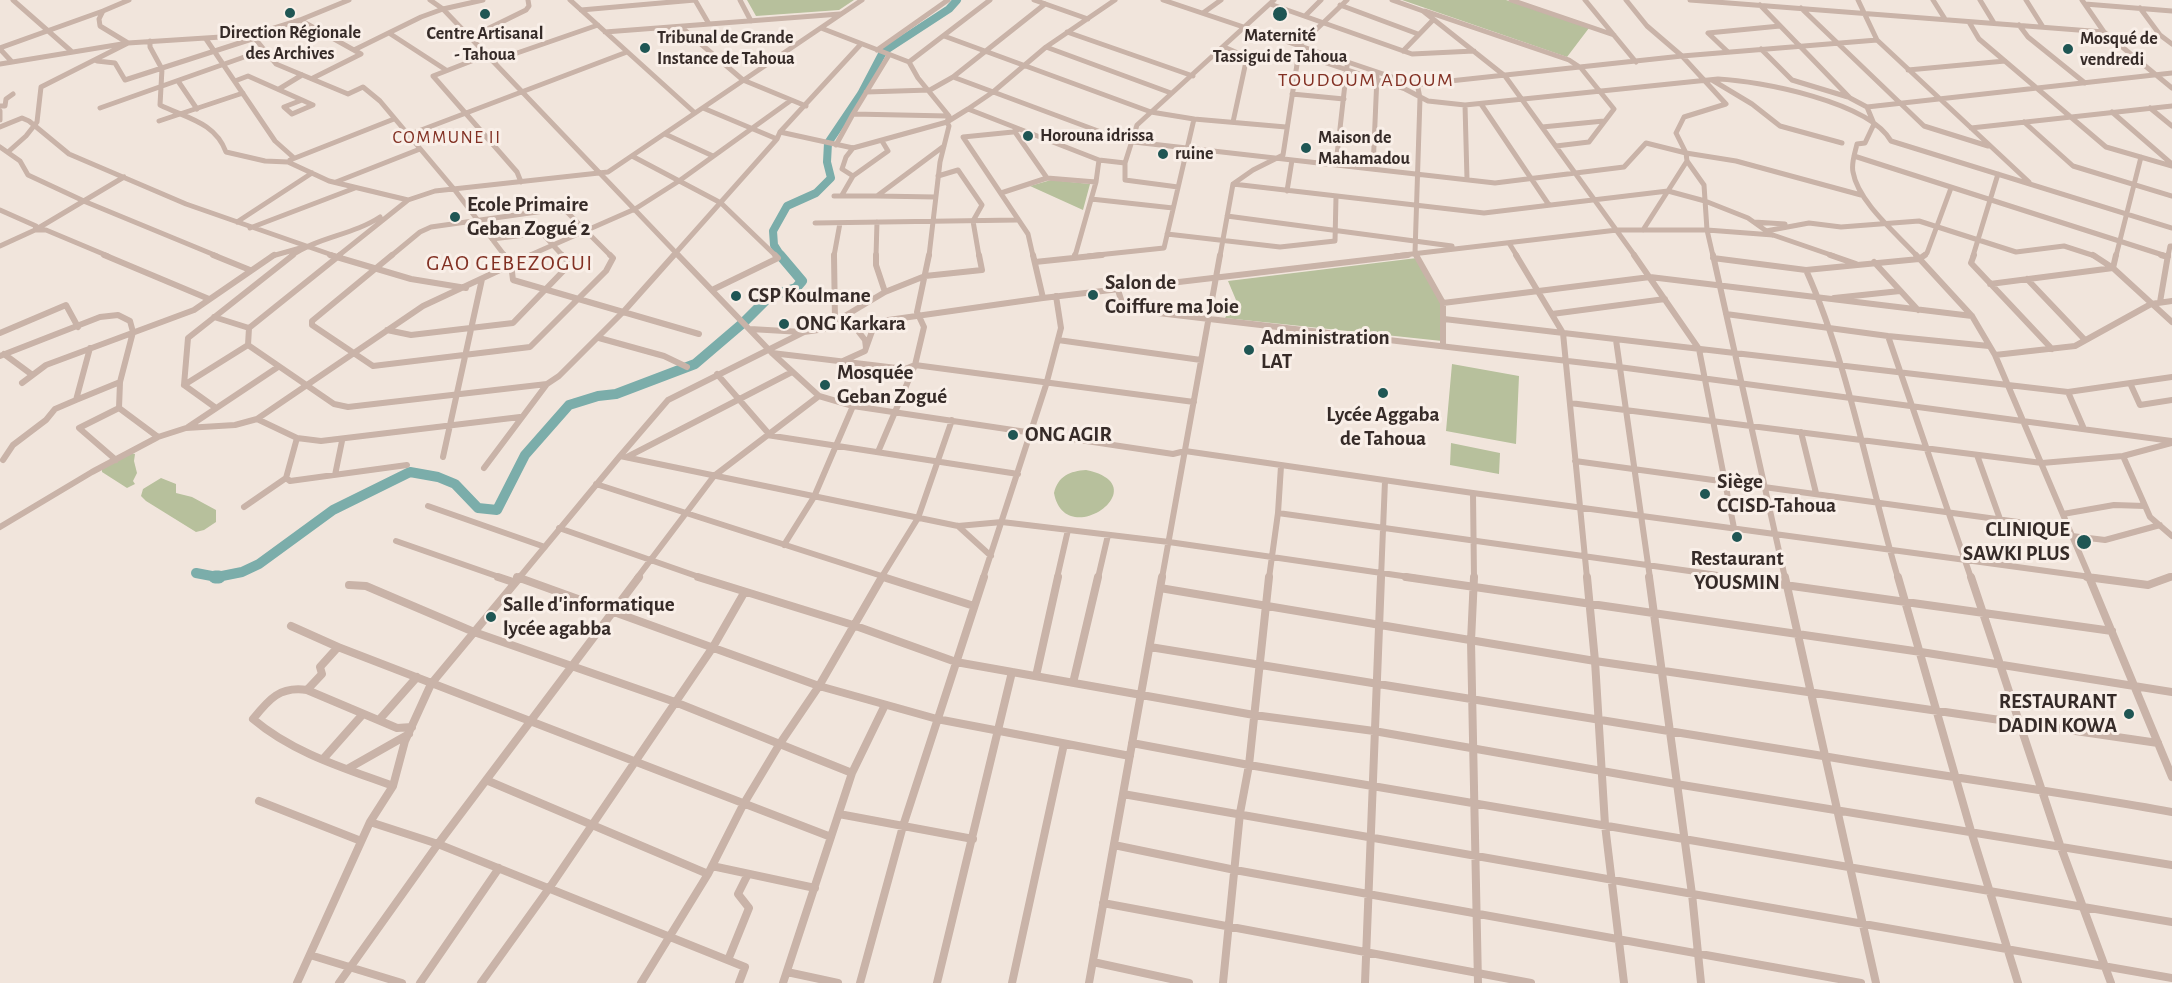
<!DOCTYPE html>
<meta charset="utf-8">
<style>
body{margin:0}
canvas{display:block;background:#f1e5dc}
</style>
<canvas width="2172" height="983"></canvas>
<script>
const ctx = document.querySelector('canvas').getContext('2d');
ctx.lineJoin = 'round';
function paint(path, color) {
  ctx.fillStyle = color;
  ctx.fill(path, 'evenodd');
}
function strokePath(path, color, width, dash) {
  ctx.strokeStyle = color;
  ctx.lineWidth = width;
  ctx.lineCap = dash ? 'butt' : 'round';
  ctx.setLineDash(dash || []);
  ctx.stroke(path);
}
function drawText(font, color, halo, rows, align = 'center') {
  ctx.font = font + ' "Alegreya Sans",sans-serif';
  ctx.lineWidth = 6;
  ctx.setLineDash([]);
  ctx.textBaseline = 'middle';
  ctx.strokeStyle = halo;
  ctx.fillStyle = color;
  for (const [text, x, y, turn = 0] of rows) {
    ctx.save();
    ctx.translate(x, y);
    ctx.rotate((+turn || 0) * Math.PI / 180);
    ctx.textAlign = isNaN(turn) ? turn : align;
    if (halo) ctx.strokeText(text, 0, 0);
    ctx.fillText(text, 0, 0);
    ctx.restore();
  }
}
const green = new Path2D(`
 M747 0H854L839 10 756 16Z
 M1402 0H1506L1589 28 1567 57Z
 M1051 180 1090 184 1083 210 1030 186Z
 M1417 258 1442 301V341L1225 318 1236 300 1228 281Z
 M1452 364 1519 376 1516 444 1446 431Z
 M1451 443 1500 453 1499 474 1450 465Z
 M131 453 135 454 134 461 137 473 133 481 135 484 127 488 102 472V469Z
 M1086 470C1160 485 1065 553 1054 493 1058 476 1070 471 1086 470Z
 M161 478 176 484V493L192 497 216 510V522L204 530 196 532 146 501 141 496 143 489Z`);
const riverFar2 = new Path2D(`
 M781 256 774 245 773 231 787 206 816 193 831 178 827 162 828 143 861 94 883 52 949 9 957 0`);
const riverFar1 = new Path2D(`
 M196 573 217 577 242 572 259 564 333 510 410 472 438 477 455 484 478 508 497 510 525 455 569 405 598 396 616 394 695 364 743 323 770 296 796 288 802 281 780 255`);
const river = new Path2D(`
 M215 577H219`);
const minorFar2 = new Path2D(`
 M13 0 71 51
 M430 0 443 9 679 256
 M570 0 695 113
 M740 0 751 21
 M1034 0 1088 19
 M1163 0 1410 83 1422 84 1682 56 1877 40
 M1392 0 1423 11 1505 76 1635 256
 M1511 0 1614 35
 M1585 0 1636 62
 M1626 0 1647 26 1682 56 1726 104 1684 117 1676 133 1686 153 1687 161 1704 185 1707 230 1713 256
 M1690 0 2104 32
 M1858 0 1877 40 2029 182
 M1933 0 1945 19
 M1980 0 1994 23
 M2026 0 2043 27
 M2082 0 2104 32 2172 88
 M1270 4 1412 54 1474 51
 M2085 4 2172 11
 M1340 5 1418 34
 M1760 5 1850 98 1867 107 1874 124 1865 143 1857 144C1855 153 1851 163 1853 172 1858 202 1897 234 1917 256
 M1801 8 1924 126 1988 146
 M2140 8 2160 35 2172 44
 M581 10 695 0 709 24
 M1425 11 1569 60 1581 68 1614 109 1589 142 1556 146
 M1203 13 1221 0
 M1305 16 1321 0
 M300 20 361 54 313 78
 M1969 22 1979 39 2106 147 2172 166
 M2019 25 2028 37 2085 83
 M681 27 743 80 806 106
 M821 28 909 62
 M605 32 840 14
 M1067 32 1193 76
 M389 33 446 70
 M252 35 276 64 348 94 363 87 380 101 454 189 505 256
 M944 36 1151 112 1194 119 1286 127
 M471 37 526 10 529 6 528 0
 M206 39 275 141 293 157
 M150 41V47L162 69 160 105C186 118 215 122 226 152L265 161 288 162 329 181 408 200
 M1046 47 1171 93
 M1224 47 1247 57 1233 122
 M0 48 103 11
 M0 49 12 62
 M1761 49 1792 80 1848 97
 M354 50 421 17 443 9 483 0
 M877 50 948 0
 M1403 51 1433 20
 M1728 52 1708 33 1780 26
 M1299 54 1405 89 1428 101 1465 105 1718 79C1761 81 1869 102 1891 141L2172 228
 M487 55 433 76 517 172 521 182
 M97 61 115 63 125 80 255 38
 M494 61 598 25
 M0 64 128 43 252 35 300 20 349 0
 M1908 70 2005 61
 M953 77 1125 141 1495 183 1624 167 1646 143 1686 153 1736 161 1861 195
 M1712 80 1752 104 1780 126 1842 143
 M178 81 197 109
 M235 81 248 76 302 100
 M279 89 302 75
 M866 92 930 90 953 77 1045 4
 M1292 94 1344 99
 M302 100 313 105 292 114 284 107Z
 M1481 104 1549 205
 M1465 105 1467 179
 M0 106H5L6 99 13 94
 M1867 107 2172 73
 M100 108 264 50
 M703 108 777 139
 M2150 108 2172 126
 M968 109 993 92 1046 47 1115 0
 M0 111V120
 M2112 112 2172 164
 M853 114 889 55
 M159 121 243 93
 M2024 122 2073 166 2172 196
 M0 127 22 118 29 121 69 154 186 204 335 256
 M1542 127 1604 121
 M1971 128 2172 106
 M1019 129 1013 132 963 137 1028 234 1033 256
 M780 132 853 148 947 122 968 109 1099 160 1125 163 1137 125 1274 0
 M1015 132 1047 178
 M665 134 713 156
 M408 135 627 52
 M836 145 853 114 948 116
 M0 147 20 161 28 175 86 202 217 256
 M853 148 846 157 842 169 853 176
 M8 152 26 136 37 122 41 87 128 43 100 26 99 19 103 11 129 0
 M632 156 721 203 776 256
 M1854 156 2166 256
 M290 160 394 119
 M1125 163V180L1178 187
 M1336 164 1347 66
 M1373 169 1377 76
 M938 176 958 170 982 205 973 221 979 256
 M336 182 420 149
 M1233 184 1484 213 1668 191 1705 201 1748 218 1772 235
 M1287 191 1292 160
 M1001 193 1047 178 1096 182
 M842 195 853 176 888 151 882 141
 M834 196H877L944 146
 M877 196 935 197
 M1091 199 1173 208
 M0 210 36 226 35 230 124 177
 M1227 216 1452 246
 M237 222 312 173
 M1754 222 1785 224
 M815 223 1017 220
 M250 228 355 188
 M1643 230 1687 161
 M1766 231 1809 223 1841 227 1919 221 2016 252 2064 246 2095 256
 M1167 234 1280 247 1335 241 1336 197
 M492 239 542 233 563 256
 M1509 243 1517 256
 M0 246 35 230H46L108 256
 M272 256 304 247
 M291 256C318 237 353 235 380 217
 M338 256 408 200 435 191 608 172 862 0
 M391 256 420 232 431 227 544 211H566L611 256
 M528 256 635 209 679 181 790 101
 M673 256 777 139 780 132 861 44
 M834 256 840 223
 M876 256 877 222
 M929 256 940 162 949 126 947 122 949 116 918 78 909 62 990 0
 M1075 256 1096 182 1099 160
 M1088 256 1164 248 1194 119
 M1220 256 1233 184 1253 170 1283 155 1300 45 1347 0
 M1395 256 1617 230H1707L1773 235 1834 256
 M1417 256 1415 253 1420 98 1417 83
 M1923 256 1927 253 1951 188
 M1973 256 1998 174
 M2116 256 2141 157
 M2168 256 2170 246H2172`);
const minorFar1 = new Path2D(`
 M104 255 209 299
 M213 255 250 270
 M330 255 411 279 466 288
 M340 255 249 328 248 345 334 404 348 407 547 384 559 376 625 310 674 255
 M392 255 312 321V325L373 366 530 347 606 271 613 258 610 255
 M504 255 511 264 513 280 699 334
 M678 255 772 353 819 396 853 406 1173 454 1185 451 1473 493 2098 578
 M834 255 835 321
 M876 255V265L885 292
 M1033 255 1043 298
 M1416 255 1443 303V346
 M1516 255 1563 333 1587 578
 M1634 255 1699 349 1734 528
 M1713 255 1785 578
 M1830 255 1856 264
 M1916 255 1972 316 1995 355 2090 578
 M1974 255 1971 263 2052 349
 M2093 255 2113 268 2172 322
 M2161 255 2168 257
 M1074 258 1075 255
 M1713 258 1806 270
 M1035 262 1102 255
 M1874 262 1918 310
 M2113 268 2116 255
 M2027 279 2085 340
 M1990 284 2113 268
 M712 290 778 258 775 255
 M1118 290 1124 309 1619 367 2172 441
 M1834 298 1900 291
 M2160 302 2168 255
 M1443 303 1650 277 1972 316
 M1552 314 1665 299
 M1726 314 1888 336 1989 346
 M214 317 249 328
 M1444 319 2068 392 2172 377
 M750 329 802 332
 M823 329 885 292 925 276 982 270 979 255
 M387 330 411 335 513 323 570 264 562 255
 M858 331 865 340 866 348 875 323
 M0 333 66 305 78 327
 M1888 336 1971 578
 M599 338 664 356 687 367
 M1058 340 1201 360
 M1616 340 1650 578
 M90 348 76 400 120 382
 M772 353 905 369 915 365 1194 402
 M4 354 31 374
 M1995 355 2075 346 2151 304 2172 301
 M0 356 100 317 118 315 130 321 133 332 120 382 119 408 79 428 116 460
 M843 361 865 351 866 348
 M717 374 769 434
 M22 383 46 365 194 310 274 255
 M2130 383 2140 405 2172 400
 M184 385 188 338 293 255
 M184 385 248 345
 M184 385 216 408
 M2068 392 2084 429
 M1570 403 2042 463 2123 456 2172 443
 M119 408 158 437
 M257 419 297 438 321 441 520 417
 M188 427 278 367
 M1801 432 1816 493
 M767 435 1018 474
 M878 452 915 365 924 327 917 312 929 255
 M1977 455 2000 519
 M620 456 668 400 804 332 1043 298 1408 255
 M2123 456 2150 517 2172 536
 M443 457 482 279
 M627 457 792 372
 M3 460 13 445 46 420 55 409 76 400
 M1575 461 2069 529
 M484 468 547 384
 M335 475 342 441
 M286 478 290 481 407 465
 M596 484 888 578
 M1473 493 1474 578
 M428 506 545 547
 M244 507 286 478 297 438
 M1278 513 1739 578
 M2063 514 2114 505 2145 506
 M958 526 991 556
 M0 527 92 472 158 437 186 428 235 425 257 419 423 306 532 255
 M559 528 702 578
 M2072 536 2105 540 2160 525
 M396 541 502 578
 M784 545 814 497 853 406
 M517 577 520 578
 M519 578 620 456 958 526 1002 522 1169 542 1416 578
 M637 578 714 476 819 396
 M881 578 918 518 952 420
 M983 578 1046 385 1061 328 1056 296
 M1057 578 1068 530
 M1098 578 1108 535
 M1162 578 1220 255
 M1269 578 1278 513 1281 466
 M1381 578 1385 481
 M1898 578C1868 477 1849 366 1806 270L1919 259 1925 255
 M2166 578 2172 576`);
const minor = new Path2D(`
 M498 577 513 582
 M517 577 819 686 937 719 1130 756
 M698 577 853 625 956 662 1254 715 1374 731 1676 784 2172 865
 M883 577 974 606
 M1406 577 1921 652 2172 692
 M1474 577 1471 641 1478 983
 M1587 577 1595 661 1605 825 1624 983
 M1649 577 1692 894 1701 983
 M1728 577 2112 631
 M1785 577 1876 983
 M1898 577 1971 831 2018 983
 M1971 577 2060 845 2111 983
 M2087 577 2148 585 2170 577
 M2089 577 2172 777
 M349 585 366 586 474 632 675 702 852 773
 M1160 588 1595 661 2158 743
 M291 626 338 647
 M1150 647C1375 682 1599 719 1823 756 1939 776 2056 791 2172 812
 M1036 676 1058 577
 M1073 683 1098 577
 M307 690 322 674 320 667 338 647 831 837
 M379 720 417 677
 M1132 743 1249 765 2172 922
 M324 758 363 714
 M349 768 409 734
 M486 780 708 874
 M393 786C344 768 293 753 253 719 269 699 280 686 307 690L397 728 412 727
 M1123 794 2172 978
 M259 801 361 841
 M839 814 973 839
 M370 822 438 844 745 967 739 983
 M1114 845 1235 870 1861 983
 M712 866 815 888
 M1103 903 1531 983
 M310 955 402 983
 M728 960 749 908 738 894 748 874
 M1093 962 1189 983
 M787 972 838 983
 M297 983 370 822 393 786 405 741 431 684 520 577
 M339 983 438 844 639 577
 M420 983 499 868
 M481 983 550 887 713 647 744 593
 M641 983 708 874 743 805 779 745 819 686 882 577
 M783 983 852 773 885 705
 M860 983 903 826 984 577
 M937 983 1012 672
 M1012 983 1064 744
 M1089 983 1162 577
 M1223 983 1240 813 1249 765 1269 577
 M1365 983 1381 577`);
const markers = [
 [290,13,6,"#1f5654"],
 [485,14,6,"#1f5654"],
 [1280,14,8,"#1f5654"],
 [645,48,6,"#1f5654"],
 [2068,49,6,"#1f5654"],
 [1028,136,6,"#1f5654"],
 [1306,148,6,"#1f5654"],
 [1163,154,6,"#1f5654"],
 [455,217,6,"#1f5654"],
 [1093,295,6,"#1f5654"],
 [736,296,6,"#1f5654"],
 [784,324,6,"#1f5654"],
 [1249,350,6,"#1f5654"],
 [825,385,6,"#1f5654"],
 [1383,393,6,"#1f5654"],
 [1013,435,6,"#1f5654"],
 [1705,494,6,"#1f5654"],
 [1737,537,6,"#1f5654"],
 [2084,542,8,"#1f5654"],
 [491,617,6,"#1f5654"],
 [2129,714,6,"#1f5654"]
];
const farPoinames = [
 ["Direction Régionale",290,33,"center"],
 ["des Archives",290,54,"center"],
 ["Centre Artisanal",485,34,"center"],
 ["- Tahoua",485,55,"center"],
 ["Maternité",1280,36,"center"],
 ["Tassigui de Tahoua",1280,57,"center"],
 ["Tribunal de Grande",657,38],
 ["Instance de Tahoua",657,59],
 ["Mosqué de",2080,39],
 ["vendredi",2080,60],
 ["Horouna idrissa",1040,136],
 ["Maison de",1318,138],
 ["Mahamadou",1318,159],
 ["ruine",1175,154]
];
const farNeighbourhoodnames = [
 ["COMMUNE II",447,138]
];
const farQuarternames = [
 ["TOUDOUM ADOUM",1366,80]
];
const poiNames = [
 ["Ecole Primaire",467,205],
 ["Geban Zogué 2",467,229],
 ["Salon de",1105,283],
 ["Coiffure ma Joie",1105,307],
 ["CSP Koulmane",748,296],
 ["ONG Karkara",796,324],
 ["Administration",1261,338],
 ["LAT",1261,362],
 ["Mosquée",837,373],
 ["Geban Zogué",837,397],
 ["Lycée Aggaba",1383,415,"center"],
 ["de Tahoua",1383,439,"center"],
 ["ONG AGIR",1025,435],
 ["Siège",1717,482],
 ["CCISD-Tahoua",1717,506],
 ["CLINIQUE",2070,530,"right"],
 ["SAWKI PLUS",2070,554,"right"],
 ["Restaurant",1737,559,"center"],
 ["YOUSMIN",1737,583,"center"],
 ["Salle d'informatique",503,605],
 ["lycée agabba",503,629],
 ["RESTAURANT",2117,702,"right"],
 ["DADIN KOWA",2117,726,"right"]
];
const neighbourhoodNames = [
 ["GAO GEBEZOGUI",510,263]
];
paint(green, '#b7c09c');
strokePath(riverFar2, '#7badaa', 8);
strokePath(riverFar1, '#7badaa', 10);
strokePath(river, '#7badaa', 13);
strokePath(minorFar2, '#c9b3a8', 5);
strokePath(minorFar1, '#c9b3a8', 6);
strokePath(minor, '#c9b3a8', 8);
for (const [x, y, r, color] of markers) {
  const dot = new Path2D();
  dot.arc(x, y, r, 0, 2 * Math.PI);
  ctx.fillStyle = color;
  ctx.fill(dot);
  strokePath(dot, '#f9efe8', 2);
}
drawText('bold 18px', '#362b28', '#f9efe8', farPoinames, 'left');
ctx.letterSpacing = '1.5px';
drawText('18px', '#823023', '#f9efe8', farNeighbourhoodnames);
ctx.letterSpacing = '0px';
ctx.letterSpacing = '1.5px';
drawText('20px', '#823023', '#f9efe8', farQuarternames);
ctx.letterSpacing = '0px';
drawText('bold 21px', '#362b28', '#f9efe8', poiNames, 'left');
ctx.letterSpacing = '1.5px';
drawText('22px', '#823023', '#f9efe8', neighbourhoodNames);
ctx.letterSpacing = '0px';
</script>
